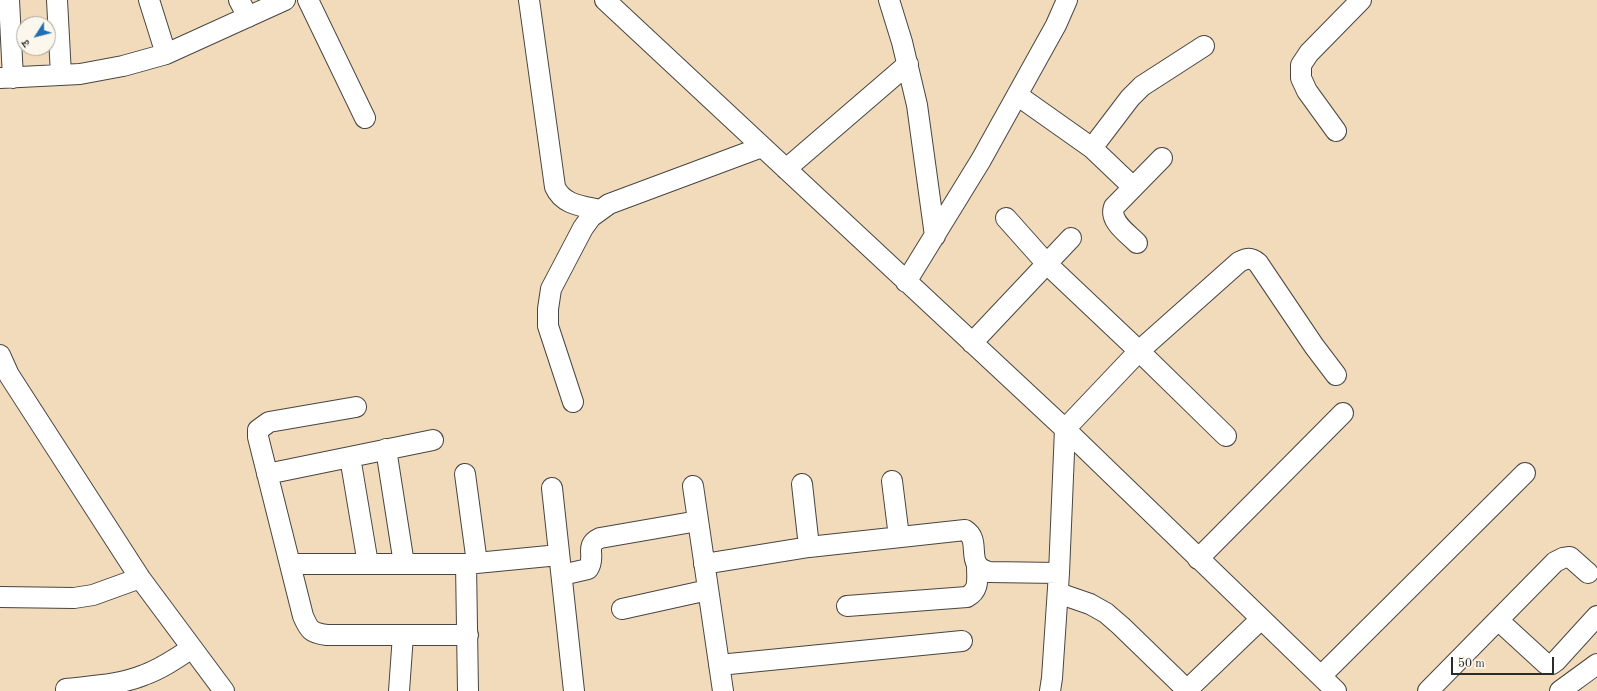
<!DOCTYPE html>
<meta charset="utf-8">
<style>
body{margin:0}
#map{position:relative;width:1597px;height:691px;overflow:hidden;background:#f1dbbb;font-family:"Old Standard TT","Noto Serif Devanagari",serif}
canvas{display:block}
.north{position:absolute;left:16px;top:16px;width:40px;height:40px;box-sizing:border-box;background:#fbf7ec;border:1px solid #a8a59f;border-radius:50%;rotate:234deg;font-size:11px;font-weight:700;line-height:16px;text-align:center;color:#2b2b2b}
.north::after{content:'';display:block;margin:auto;width:14px;height:18px;background:#1f6fb2;clip-path:polygon(50% 0,100% 100%,50% 72%,0 100%)}
.scale{position:absolute;left:1451px;top:657px;width:103px;height:18px;box-sizing:border-box;border:2px solid #2b2b2b;border-top:0;padding-left:5px;font-size:12px;line-height:14px;white-space:nowrap;color:#2b2b2b;-webkit-text-stroke:3px #fbf7ec;paint-order:stroke}
</style>
<div id="map">
<canvas width="1597" height="691"></canvas>
<div class="north">उ</div>
<div class="scale">50 m</div>
</div>
<script>
const ctx = document.querySelector('canvas').getContext('2d');
ctx.lineJoin = 'round';
function strokePath(path, color, width, dash) {
  ctx.strokeStyle = color;
  ctx.lineWidth = width;
  ctx.lineCap = dash ? 'butt' : 'round';
  ctx.setLineDash(dash || []);
  ctx.stroke(path);
}
const minor = new Path2D(`
 M9 0 13 78
 M57 0 61 75
 M149 0 166 54
 M239 0 248 17
 M308 0 365 118
 M529 0 555 187C563 205 582 206 600 210
 M605 0 1065 429 1336 691
 M889 0 902 42 917 105 935 236
 M0 78 80 74 123 66 166 54 285 0
 M1017 95 1092 148 1133 187
 M1336 131 1307 91 1301 78V65L1309 53 1361 0
 M1092 148 1130 98 1142 86 1204 46
 M786 169 908 64
 M1006 218 1047 264 1139 351 1226 436
 M1137 243C1127 233 1109 221 1114 207L1162 158
 M906 282 981 160 1056 25 1067 0
 M972 343 1071 238
 M0 355 9 375 140 578 224 691
 M573 402 548 326V309L551 289 583 228 591 217 609 204 762 147
 M356 407 269 422 258 430V437L303 616C309 630 311 633 327 635H403L399 691
 M386 449 404 564
 M350 457 368 564
 M267 474 433 440
 M465 474 477 563
 M892 481 899 537
 M802 484 809 547
 M693 486 723 691
 M552 488 574 691
 M1198 559 1343 413
 M290 564H466L559 555
 M466 564 468 691
 M704 564 809 547 965 530C983 541 963 565 989 572L1059 573
 M562 575 588 569C597 556 583 546 600 538L698 521
 M1058 593 1090 604 1106 613 1121 626 1187 690
 M0 597 74 598 93 595 140 578
 M847 606 967 597C980 590 977 579 977 566
 M622 609 708 590
 M1498 620 1546 664H1552L1556 661 1597 616
 M403 635H468
 M719 665 962 641
 M1321 676 1525 473
 M66 689C91 686 120 685 144 675 161 669 177 658 192 648
 M1050 691 1052 678 1059 573 1065 429 1139 351 1239 262C1247 258 1251 257 1258 263L1314 346 1336 375
 M1186 691 1261 619
 M1428 691 1555 562 1563 558 1570 557 1588 573
 M1560 691 1597 664`);
strokePath(minor, '#494541', 22);
strokePath(minor, '#fff', 20);
</script>
